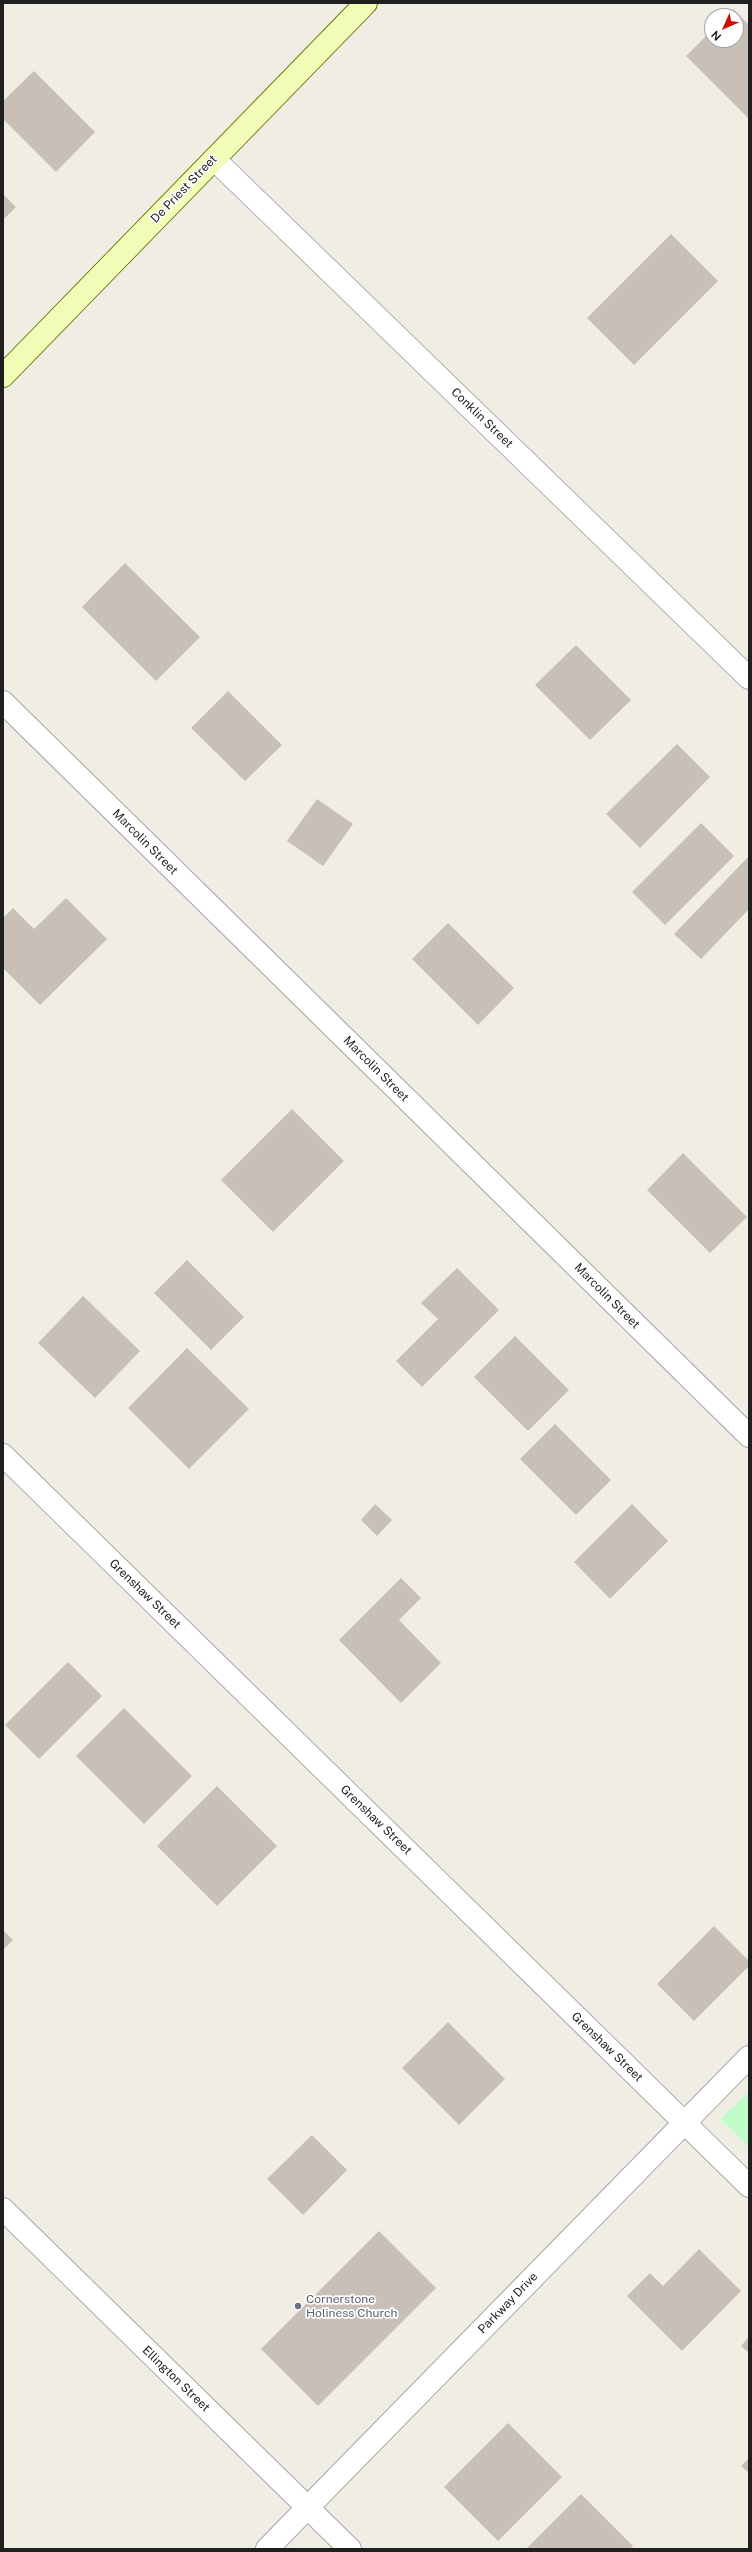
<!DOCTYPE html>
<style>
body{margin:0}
#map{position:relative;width:752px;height:2552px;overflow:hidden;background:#f0ede4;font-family:"Public Sans",sans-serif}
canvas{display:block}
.frame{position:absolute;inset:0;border:4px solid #1f1f1f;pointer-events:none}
.north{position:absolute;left:704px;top:8px;width:40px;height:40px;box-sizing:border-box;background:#fff;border:1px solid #a5a5a5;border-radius:50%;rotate:225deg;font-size:11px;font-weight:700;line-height:16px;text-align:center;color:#1f1f1f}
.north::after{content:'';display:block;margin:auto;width:14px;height:18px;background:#cd0f00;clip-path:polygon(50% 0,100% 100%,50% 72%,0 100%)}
</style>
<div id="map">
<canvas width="752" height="2552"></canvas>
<div class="frame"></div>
<div class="north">N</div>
</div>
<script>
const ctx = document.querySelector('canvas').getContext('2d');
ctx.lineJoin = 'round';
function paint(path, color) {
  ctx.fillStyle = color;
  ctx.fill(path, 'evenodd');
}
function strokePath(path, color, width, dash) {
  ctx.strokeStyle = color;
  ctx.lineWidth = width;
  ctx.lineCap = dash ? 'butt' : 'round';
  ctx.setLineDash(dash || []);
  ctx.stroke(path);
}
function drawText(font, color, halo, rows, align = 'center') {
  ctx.font = font + ' "Public Sans",sans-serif';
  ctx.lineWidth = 3.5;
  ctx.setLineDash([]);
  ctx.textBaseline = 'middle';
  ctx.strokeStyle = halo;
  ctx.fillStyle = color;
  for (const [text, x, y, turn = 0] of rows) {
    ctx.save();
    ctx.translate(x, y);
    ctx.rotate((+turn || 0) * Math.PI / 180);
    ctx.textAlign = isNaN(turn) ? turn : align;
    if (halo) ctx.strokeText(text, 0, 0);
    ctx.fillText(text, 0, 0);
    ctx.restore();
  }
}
const park = new Path2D(`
 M749 2092V2147L720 2119Z`);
const building = new Path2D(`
 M733 9 749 25V119L686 56 712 30V40H736V16H726Z
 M34 71 95 132 56 172 3 119V101Z
 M3 194 16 207 3 220Z
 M671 234 718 281 634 365 587 318Z
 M125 563 200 637 156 681 82 607Z
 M576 645 631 700 590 740 535 685Z
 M228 691 282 745 245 781 191 728Z
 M677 744 710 777 640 848 606 814Z
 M317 799 353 824 323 866 287 841Z
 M701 823 734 856 665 925 632 892Z
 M749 856V909L701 959 674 934Z
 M66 898 107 939 40 1005 3 968V918L13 908 34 929Z
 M448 923 514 988 478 1025 412 959Z
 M292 1109 344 1161 273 1232 221 1180Z
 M683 1153 747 1217 710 1253 647 1190Z
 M187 1260 244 1317 211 1350 154 1293Z
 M457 1268 499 1310 422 1387 396 1361 438 1319 421 1303Z
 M83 1296 140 1351 95 1398 38 1343Z
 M515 1336 569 1390 528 1431 474 1377Z
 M187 1348 249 1409 189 1469 128 1408Z
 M555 1424 611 1480 576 1515 520 1459Z
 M375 1504 392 1520 377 1536 361 1520Z
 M632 1504 668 1541 610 1599 574 1562Z
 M401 1578 421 1598 399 1620 441 1663 401 1703 339 1640Z
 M68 1662 102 1696 39 1759 5 1725Z
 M124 1708 192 1776 144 1824 76 1756Z
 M217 1786 277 1846 217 1906 157 1846Z
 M714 1926 749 1961V1966L694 2021 657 1984Z
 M3 1930 13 1940 3 1950Z
 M448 2022 505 2079 459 2125 402 2068Z
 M312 2135 347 2170 303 2215 267 2179Z
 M379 2231 436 2288 318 2406 261 2349Z
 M699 2249 741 2291 682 2351 627 2296 650 2273 663 2286Z
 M749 2337V2353L741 2346Z
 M508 2423 562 2477 498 2541 444 2487Z
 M749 2458V2473L741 2466Z
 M581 2494 633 2546 630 2549H526Z`);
const street = new Path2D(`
 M214 159 749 678
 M3 702 749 1436
 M3 1455 749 2186
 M3 2209 350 2549
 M267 2549 749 2057`);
const secondary = new Path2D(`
 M3 376 366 3`);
const markers = [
 [298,2306,4,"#6b7280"]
];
const streetNames = [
 ["De Priest Street",184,189,-46],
 ["Conklin Street",482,418,44],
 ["Marcolin Street",145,842,45],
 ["Marcolin Street",376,1069,45],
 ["Marcolin Street",607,1296,45],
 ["Grenshaw Street",145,1594,44],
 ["Grenshaw Street",376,1820,44],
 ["Grenshaw Street",607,2047,44],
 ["Parkway Drive",508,2303,-46],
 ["Ellington Street",176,2379,44]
];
const worshipNames = [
 ["Cornerstone",306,2299],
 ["Holiness Church",306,2313]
];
paint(park, '#c0fbc9');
paint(building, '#c8c0b7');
strokePath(street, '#a6a6a6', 24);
strokePath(secondary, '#647a01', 24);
strokePath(street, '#fff', 22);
strokePath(secondary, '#f3fcb7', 22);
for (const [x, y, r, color] of markers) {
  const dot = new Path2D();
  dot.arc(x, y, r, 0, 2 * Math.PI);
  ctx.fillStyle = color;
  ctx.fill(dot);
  strokePath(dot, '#fff', 1.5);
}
drawText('12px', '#1f1f1f', '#fff', streetNames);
drawText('12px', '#5b616d', '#fff', worshipNames, 'left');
</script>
